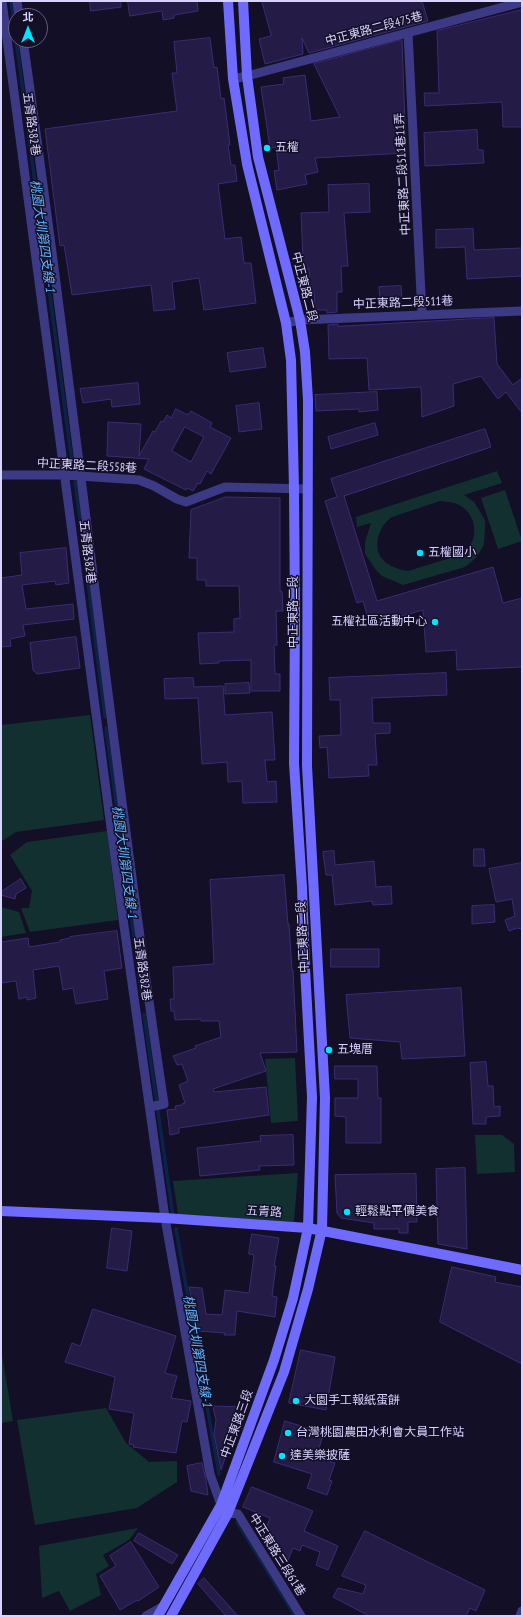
<!DOCTYPE html>
<meta charset="utf-8">
<style>
body{margin:0}
#map{position:relative;width:523px;height:1617px;overflow:hidden;background:#130f26;font-family:"PT Sans Narrow","Noto Sans TC",sans-serif}
canvas{display:block}
.frame{position:absolute;inset:0;border:2px solid #d9d4ff;pointer-events:none}
.north{position:absolute;left:8px;top:8px;width:40px;height:40px;box-sizing:border-box;background:#130f26;border:1px solid #625e7d;border-radius:50%;rotate:0deg;font-size:11px;font-weight:700;line-height:16px;text-align:center;color:#d9d4ff}
.north::after{content:'';display:block;margin:auto;width:14px;height:18px;background:#00e5ff;clip-path:polygon(50% 0,100% 100%,50% 72%,0 100%)}
</style>
<div id="map">
<canvas width="523" height="1617"></canvas>
<div class="frame"></div>
<div class="north">北</div>
</div>
<script>
const ctx = document.querySelector('canvas').getContext('2d');
ctx.lineJoin = 'round';
function paint(path, color) {
  ctx.fillStyle = color;
  ctx.fill(path, 'evenodd');
}
function strokePath(path, color, width, dash) {
  ctx.strokeStyle = color;
  ctx.lineWidth = width;
  ctx.lineCap = dash ? 'butt' : 'round';
  ctx.setLineDash(dash || []);
  ctx.stroke(path);
}
function drawText(font, color, halo, rows, align = 'center') {
  ctx.font = font + ' "PT Sans Narrow","Noto Sans TC",sans-serif';
  ctx.lineWidth = 3;
  ctx.setLineDash([]);
  ctx.textBaseline = 'middle';
  ctx.strokeStyle = halo;
  ctx.fillStyle = color;
  for (const [text, x, y, turn = 0] of rows) {
    ctx.save();
    ctx.translate(x, y);
    ctx.rotate((+turn || 0) * Math.PI / 180);
    ctx.textAlign = isNaN(turn) ? turn : align;
    if (halo) ctx.strokeText(text, 0, 0);
    ctx.fillText(text, 0, 0);
    ctx.restore();
  }
}
const green = new Path2D(`
 M497 471 502 483 464 495 474 502 479 510 485 520V529L484 545 476 558 465 567 403 585 382 576 376 570 365 554V542L371 523 357 527 356 517ZM440 501C447 502 456 502 461 506 479 518 479 544 460 555L408 571C398 570 383 564 379 554 374 541 381 524 392 517Z
 M505 490 522 541 498 549 481 498Z
 M90 715 104 820 16 832 2 841 1 839V725Z
 M107 831 118 920 30 932 21 908H29L32 891 10 855 27 842Z
 M1 907 19 912 26 933 1 937Z
 M295 1058 298 1121 271 1123 265 1059Z
 M475 1135H502L514 1144 515 1172 477 1174Z
 M298 1173 294 1222 178 1214 173 1181Z
 M1 1349 13 1421 1 1423Z
 M106 1408 126 1443 149 1462 177 1461V1482L137 1508 35 1525 17 1420Z
 M138 1528 129 1540 103 1555 109 1566 96 1574 101 1595 70 1611 59 1591 42 1598 39 1546Z`);
const stream = new Path2D(`
 M11 1 73 470
 M75 482 105 717
 M106 728 142 996
 M144 1014 173 1216
 M176 1229 219 1474
 M237 1522 295 1616`);
const building = new Path2D(`
 M90 1H121V7L91 11Z
 M128 1H197L198 11 174 15V18L163 20 162 11 130 16Z
 M262 1H422L428 21 309 53 302 38 303 54 265 64 259 39 271 36Z
 M522 10V127H503L502 102 425 106 424 93H439L437 31Z
 M210 38 214 68 217 67 221 99 224 98 230 145H228L231 165H235L237 181 218 184 225 239 241 237 244 263H251L256 303 204 310 199 278 172 282 175 309 154 311 151 285 72 295 64 245 60 246 45 129 177 111 172 73H177L174 42Z
 M402 40 406 153 315 158 318 172 305 175 307 184 277 190 274 171 279 170 276 147 270 148 261 87 284 84 283 78 305 75 311 121 340 117 314 64Z
 M477 130 478 150H483L484 163 425 166 424 133Z
 M369 184 370 212 344 213 348 266H341L342 292H337V312L327 313V310H315L314 291H310L309 269 303 270 301 261H303L301 213 329 212 328 185Z
 M473 229 474 250 522 248V276L467 279 465 247 436 248V230Z
 M401 286 402 299 380 300 379 287Z
 M494 318 497 364 513 385 522 378V413L506 392 498 399 481 376 453 384 454 406 422 417 421 387 369 390 367 358 329 359 328 325 338 324V326Z
 M263 348 266 367 230 372 227 353Z
 M138 383 140 404 112 407 111 399 83 403 80 389Z
 M377 392 378 410 359 412V409L316 411 315 395Z
 M259 403 262 429 239 432 236 406Z
 M176 409 188 415 191 411 212 423 210 427 231 438 211 474 207 471 200 484 198 483 193 491 187 488 186 490 144 469 149 459 107 456 108 422 141 424 139 456 153 431 155 432 161 421 163 422 167 415 171 418ZM185 427 204 437 191 462 172 451Z
 M375 423 378 435 331 449 328 437Z
 M485 429 491 447 344 496 377 601 493 567 503 603 522 598V667L457 670 456 650 426 652 423 610 370 625 363 601 357 603 325 501 337 497 331 479Z
 M226 497 280 498V591H282L283 611H276L277 645H274L275 674H280V691H251V660L219 661V663L200 664 198 633 234 632V619L240 618 239 586H206V580H197V558H189L191 510Z
 M66 548 69 583 56 585 55 581 22 585 26 609 73 604 74 619 23 625 25 636 10 639 11 646 1 647V578L22 575 20 553Z
 M76 637 80 668 37 674 33 670 30 643Z
 M446 673 447 695 372 698 373 723H390V733L375 734 377 765H368L369 776 329 778 327 747 320 748 319 736 341 735 340 700H330L329 678Z
 M193 678 194 687 223 686 225 715 272 712 275 760H265L267 782 276 781 277 802 243 803 242 781 228 782 227 762 202 764 198 698 165 699 164 679Z
 M249 683 250 693 225 694V684Z
 M474 849H484L485 866H474Z
 M334 851 335 865 374 861 376 887 391 886 392 904 373 905 372 901 335 905 332 875H326L323 852Z
 M522 863V929L517 928 509 931 505 920 515 916 512 899 496 902 489 869Z
 M284 875 288 924H289L292 970H293L297 1052 260 1053 266 1071 213 1089 214 1092 266 1087 269 1115 179 1128V1133L170 1135 167 1110 176 1109 175 1106 182 1105V1104L185 1103 179 1085 188 1081 182 1064 177 1065 173 1056 196 1048 195 1046 221 1037 219 1021H201V1019L175 1020 174 1011H171L170 999H174L173 967 214 964 210 880Z
 M21 879 26 888 16 894 15 899 1 895V892Z
 M494 905 495 922 472 924V906Z
 M117 931 122 968 104 971 108 999 76 1004 73 988 63 990 59 966 33 970 36 998 27 1000V997L19 999 16 981 1 983V942L28 938 29 947 60 942V940L70 938V937Z
 M331 949H379V967H331Z
 M461 988 465 1056 402 1059 400 1042 350 1038 346 995Z
 M486 1062 488 1086H493L494 1107 500 1106V1116L486 1117V1124H473L470 1063Z
 M335 1066H377L378 1098H381V1143H346V1117L335 1116V1098H358V1079H335Z
 M293 1135 294 1165 259 1166 260 1170 200 1176 197 1148 261 1141 260 1136Z
 M465 1168 467 1249 438 1244 436 1169Z
 M416 1174 417 1222H408V1233H399V1229H374V1223L341 1218 337 1213 335 1175Z
 M112 1228 132 1231 127 1271 107 1268Z
 M252 1234 279 1238 274 1266H276L272 1296 277 1297 275 1317 237 1311 235 1335H224L225 1333 199 1331 189 1287 202 1288 206 1314 222 1315 225 1290 249 1293 254 1255 249 1254Z
 M452 1267 496 1277 495 1282 522 1287V1364L440 1322Z
 M93 1309 176 1336 165 1373 177 1376 171 1398 191 1401 187 1422 182 1421 176 1453 133 1447 134 1445 129 1444 134 1413 109 1409 115 1377 65 1362 72 1343 80 1346Z
 M301 1350 335 1357 326 1410 289 1403Z
 M213 1406 243 1407 221 1470 214 1434 216 1420Z
 M285 1421 324 1433 316 1457 335 1463 329 1480 332 1481 327 1495 307 1488 312 1474 274 1462Z
 M202 1463 206 1480 208 1495 191 1491 187 1466Z
 M252 1487 313 1511 304 1531 338 1546 328 1570 316 1565 320 1552 302 1545 300 1551 293 1548 288 1560 279 1566 262 1539 270 1518 243 1507Z
 M365 1531 485 1590 476 1611 470 1608 466 1616H369L333 1597 338 1588 363 1594 366 1585 342 1576Z
 M139 1533 178 1555 172 1564 134 1541Z
 M131 1542 159 1587 138 1601 137 1600 120 1610 100 1576 116 1566 110 1556Z
 M204 1578 238 1616H226L198 1584Z`);
const street = new Path2D(`
 M2 1 124 926 165 1218 210 1474 221 1505 228 1513 238 1514 301 1616
 M17 1 19 16
 M408 33 422 314
 M23 40C74 394 111 750 164 1104L150 1107
 M233 79 247 76 522 2
 M286 323 300 320 522 311
 M1 475H65L139 480 154 486 177 499 186 502 225 487 308 489
 M146 1616 164 1606
 M520 1616 522 1611`);
const secondary = new Path2D(`
 M1 1211 165 1218 308 1228 522 1270
 M158 1616 221 1505 274 1360 293 1298 308 1228 312 1097 305 968 302 887 294 763 295 614 294 488 291 360 286 323 247 164 233 79 228 1
 M171 1616 228 1513 284 1372 308 1289 322 1229 325 1098 307 766 308 400 305 352 300 320 258 157 247 76 243 1`);
const markers = [
 [267,148,4,"#00e5ff"],
 [420,553,4,"#00e5ff"],
 [435,622,4,"#00e5ff"],
 [329,1050,4,"#00e5ff"],
 [347,1212,4,"#00e5ff"],
 [296,1401,4,"#00e5ff"],
 [288,1433,4,"#00e5ff"],
 [282,1456,4,"#00e5ff"]
];
const streetNames = [
 ["中正東路二段475巷",374,29,-15],
 ["五青路382巷",31,124,82],
 ["中正東路二段511巷11弄",403,174,-93],
 ["中正東路二段",304,287,76],
 ["中正東路二段511巷",403,303,-2],
 ["中正東路二段558巷",87,466,3],
 ["五青路382巷",87,552,83],
 ["中正東路二段",294,612,-90],
 ["中正東路二段",303,937,-93],
 ["五青路382巷",142,969,82],
 ["五青路",264,1212,4],
 ["中正東路三段",237,1424,-70],
 ["中正東路三段61巷",277,1555,58]
];
const poiNames = [
 ["五權",275,148],
 ["五權國小",428,553],
 ["五權社區活動中心",427,622,"right"],
 ["五塊厝",337,1050],
 ["輕鬆點平價美食",355,1212],
 ["大園手工報紙蛋餅",304,1401],
 ["台灣桃園農田水利會大員工作站",296,1433],
 ["達美樂披薩",290,1456]
];
const waterNames = [
 ["桃園大圳第四支線-1",42,236,82],
 ["桃園大圳第四支線-1",124,862,82],
 ["桃園大圳第四支線-1",197,1351,80]
];
paint(green, '#12302f');
strokePath(stream, '#0c2248', 3.5);
paint(building, '#241b47');
strokePath(building, '#3b2d73', 1);
strokePath(street, '#3d3a85', 9);
strokePath(secondary, '#6f6bff', 10);
for (const [x, y, r, color] of markers) {
  const dot = new Path2D();
  dot.arc(x, y, r, 0, 2 * Math.PI);
  ctx.fillStyle = color;
  ctx.fill(dot);
  strokePath(dot, '#130f26', 1.5);
}
drawText('12px', '#d9d4ff', '#130f26', streetNames);
drawText('12px', '#d9d4ff', '#130f26', poiNames, 'left');
drawText('italic 13px', '#62b6ff', '#130f26', waterNames);
</script>
